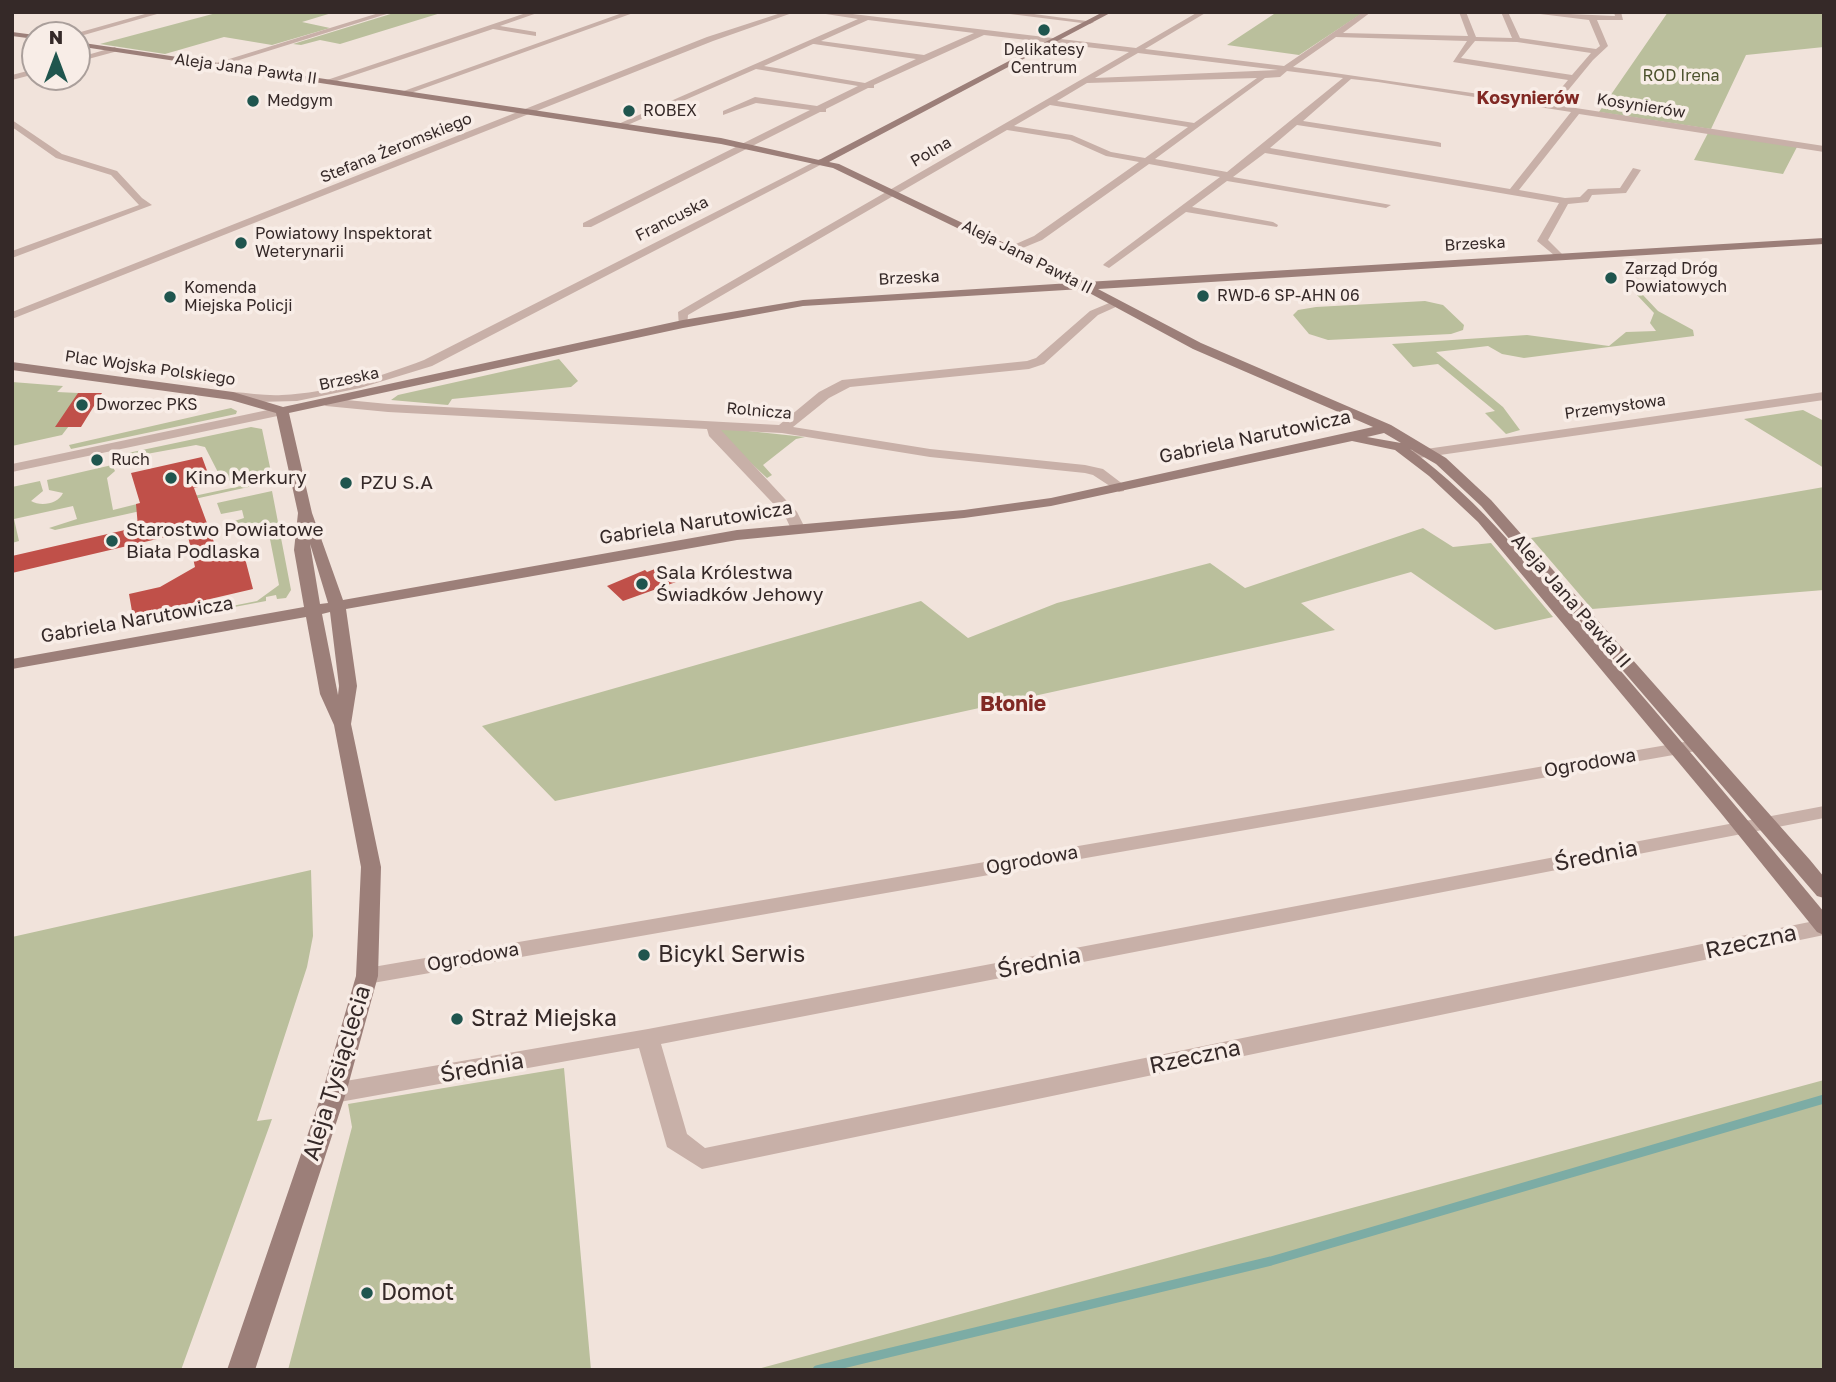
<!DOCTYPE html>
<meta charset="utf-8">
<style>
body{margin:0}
#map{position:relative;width:1836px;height:1382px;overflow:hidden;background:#f1e3db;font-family:"Golos Text",sans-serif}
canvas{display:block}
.frame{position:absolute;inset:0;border:14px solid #352928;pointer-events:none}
.north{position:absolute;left:21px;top:21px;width:70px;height:70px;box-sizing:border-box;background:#f8ede7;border:2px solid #aa9f9b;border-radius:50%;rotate:0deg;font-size:19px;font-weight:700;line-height:28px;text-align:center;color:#352928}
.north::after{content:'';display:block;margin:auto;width:24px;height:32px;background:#1f554e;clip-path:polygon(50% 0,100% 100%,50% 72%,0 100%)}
</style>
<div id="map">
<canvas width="1836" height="1382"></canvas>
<div class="frame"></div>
<div class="north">N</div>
</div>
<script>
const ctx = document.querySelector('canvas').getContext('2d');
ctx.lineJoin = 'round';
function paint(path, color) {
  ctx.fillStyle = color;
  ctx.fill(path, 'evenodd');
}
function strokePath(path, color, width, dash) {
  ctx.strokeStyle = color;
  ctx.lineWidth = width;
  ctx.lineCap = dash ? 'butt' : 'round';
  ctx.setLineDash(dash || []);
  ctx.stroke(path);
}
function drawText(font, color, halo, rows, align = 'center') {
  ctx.font = font + ' "Golos Text",sans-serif';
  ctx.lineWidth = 7;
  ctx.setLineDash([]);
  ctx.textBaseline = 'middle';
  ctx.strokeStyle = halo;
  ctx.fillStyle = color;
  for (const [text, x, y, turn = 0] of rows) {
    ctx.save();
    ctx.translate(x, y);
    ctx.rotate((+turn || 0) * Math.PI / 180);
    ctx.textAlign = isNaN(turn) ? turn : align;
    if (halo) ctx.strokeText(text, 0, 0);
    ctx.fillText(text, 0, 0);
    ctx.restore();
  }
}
const green = new Path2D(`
 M220 12H335L302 22 330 28 272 45 224 37 165 54 100 44Z
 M397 12H444L340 44 320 40 301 45 293 44Z
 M1277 12H1364L1299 55 1227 45Z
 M1668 12H1824V47L1746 55 1711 129 1599 112Z
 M1708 133 1797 147 1783 174 1694 160Z
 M1620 265 1644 283 1642 294 1658 311 1693 330 1694 336 1524 358 1502 354 1488 346 1436 352 1503 407 1520 430 1506 434 1485 413 1495 411 1438 364 1413 367 1392 344 1527 335 1609 346 1626 332 1656 331 1650 323 1654 313 1637 295 1643 282Z
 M1425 301 1443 305 1464 325 1463 330 1451 334 1328 340 1309 334 1293 315 1298 310 1316 307Z
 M559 359 578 381 571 387 452 399 448 405 391 400 398 395Z
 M12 382 63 386 57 392 78 393 72 422 62 435 12 446Z
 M231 408 237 411 236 414 71 449 69 445Z
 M1803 410 1824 421V468L1744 419Z
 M251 427 262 429 271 472 223 482 205 447 196 445 130 457 128 453Z
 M720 428 805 437 796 439 763 465 772 475 767 478 721 435Z
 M112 465 115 471 107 478 113 510 137 504 147 506 269 480 271 482 55 530 49 528 77 519 73 506 14 519 19 541 12 543V487L40 481 43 491 31 501C41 507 58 504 63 493L49 490 47 480Z
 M1824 487V590L1592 609 1531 538Z
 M272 491 291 590 286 598 277 599 276 595 266 597V601L97 633 257 601 279 585 267 524H225L244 518 242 510 221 514 217 503Z
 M1423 528 1453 547 1491 543 1553 617 1495 630 1411 572 1301 603 1335 630 555 801 482 726 921 601 968 638 1057 603 1210 563 1245 588Z
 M311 870 313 936 307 967 257 1121 272 1119 181 1370H12V937Z
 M564 1068 591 1370H288L352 1127 348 1104Z
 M1824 1080V1370H754Z`);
const stream = new Path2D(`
 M817 1370 1271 1261 1824 1099`);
const building = new Path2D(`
 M78 393H102L81 427H55Z
 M202 457 212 484 194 488 218 553 242 547 253 589 133 617 129 594 160 587 195 567 187 532 12 573V556L138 527 136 504 140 503 131 473Z
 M660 567 676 582 623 601 607 586 645 570 647 572Z`);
const street = new Path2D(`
 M152 12H164L77 37 70 35Z
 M382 12H393L220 66 213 64Z
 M529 12H540L500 26 536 32V36L493 29 331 83 324 81Z
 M625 12H636L408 94 401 92Z
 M784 12H795L713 41 12 319V312L707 37Z
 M813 12H836L1136 48 1198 12H1207L1145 49 1284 66 1363 12H1371L1343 33 1468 36 1459 12H1466L1476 37 1512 38 1501 12H1508L1520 38 1596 49 1600 46 1589 20 1524 12 1615 16 1614 12H1621L1623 20H1597L1608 46 1593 60 1556 105 1824 146V152L1579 114 1519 190 1565 198 1580 197 1588 189 1620 188 1633 168 1641 170 1626 193 1592 195 1588 202 1568 204 1548 240 1565 257 1560 260 1537 241 1559 203 1265 153 1233 177 1391 205 1386 208 1227 181 1192 207 1273 222 1278 225 1277 227 1186 212 1109 268 1103 265 1105 263 1220 177 1149 164 1042 240 1013 252 1009 251V247L1034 236 1139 162 1106 156 1070 140 1007 130 688 315 687 327H679L678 312 1129 52 984 35 874 85V88H868L826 109V112H820L591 227H583V223L810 110 756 103 723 115V111L755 97 817 106 858 86 756 69 623 127 616 125 858 19ZM868 20 974 33 924 55 821 41ZM1336 37 1467 41 1453 62 1568 80 1548 104 1293 67ZM1475 41 1517 42 1591 53 1572 75 1461 58ZM813 44H814L916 59 865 83 764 66ZM1138 53 1278 70 1095 78ZM1287 71 1343 78 1227 172 1155 159 1265 78 1280 77ZM1257 78 1194 123 1057 101 1087 83ZM1351 79 1378 82 1571 112 1510 189 1270 148 1297 125 1441 147V143L1438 142 1303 121ZM1050 105 1188 127 1145 158 1111 152 1072 135 1014 126Z
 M994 12H1019L1094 22 1090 24Z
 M115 47 118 51 77 62V58Z
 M35 69V74L12 80V75Z
 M12 120 62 154 117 171 142 198 152 205 12 258V251L139 205 111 175 56 158 12 127Z
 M820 159 828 161 432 366 360 388 297 401 257 402 233 400 226 396 233 392C249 393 266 396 282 395 330 393 379 377 424 360Z
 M1114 301 1120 304 1118 306 1098 315 1044 364 1029 369 850 387 829 398 793 427 930 449 1085 465 1103 469 1124 485V491L1119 492 1093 475 1085 473 930 457 782 433 721 430 797 512 805 528 797 533 792 531 785 516 709 436 707 429 388 412 326 406 319 402 326 398 388 404 779 425 819 392 842 380 1027 361 1036 358 1090 311Z
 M1824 392V400L1412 459 1405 455 1412 451Z
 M282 407 289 411 287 414 12 472V464Z
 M1696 740 1705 746 1702 750 367 984 359 982 356 976 359 970 367 968Z
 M1824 806V818L661 1044 687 1134 705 1148 1824 919V935L702 1169 667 1147 639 1048 334 1103 326 1100 322 1093 326 1086 334 1083 648 1029Z`);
const secondary = new Path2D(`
 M1103 12H1112L829 162 839 164 1086 282 1824 238V244L1098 289 1201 343 1391 425 1446 458 1491 500 1810 860 1824 877V898L1817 896 1481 506 1436 464 1410 449C1482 502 1536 572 1594 640 1672 730 1748 820 1824 912V935L1817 932 1720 812 1478 522 1429 476 1395 450 1352 441 1051 506 964 518 737 540 346 609 357 686 351 724 381 867 378 976 346 1093 255 1370H227L322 1093 356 976 361 867 334 725 320 694 306 617 12 669V659L304 607 294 550 298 513 276 413 231 400 12 370V362L233 392 283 407 683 320 803 300 1071 283 833 168 721 144 77 46V42L721 138 819 160ZM1082 289 1193 349 1373 427 1051 498 964 510 737 530 343 600 312 513 289 413 683 328 803 306ZM1384 433 1401 443 1367 437ZM310 544 311 547 328 603 320 604ZM330 612 339 686 338 695 322 614Z
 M12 32 35 35H36L35 39 12 36Z`);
const markers = [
 [1044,30,7,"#1f554e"],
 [253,101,7,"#1f554e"],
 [629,111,7,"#1f554e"],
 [241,243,7,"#1f554e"],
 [1611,278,7,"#1f554e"],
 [1203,296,7,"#1f554e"],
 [170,297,7,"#1f554e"],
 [82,405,7,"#1f554e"],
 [97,460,7,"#1f554e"],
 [171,478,7,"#1f554e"],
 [346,483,7,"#1f554e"],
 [112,541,7,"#1f554e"],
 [642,584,7,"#1f554e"],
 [644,955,7,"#1f554e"],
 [457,1019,7,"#1f554e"],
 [367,1293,7,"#1f554e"]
];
const farPoinames = [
 ["Delikatesy",1044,50,"center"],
 ["Centrum",1044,68,"center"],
 ["Medgym",267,101],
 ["ROBEX",643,111],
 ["Powiatowy Inspektorat",255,234],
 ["Weterynarii",255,252],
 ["Zarząd Dróg",1625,269],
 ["Powiatowych",1625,287],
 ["Komenda",184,288],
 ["Miejska Policji",184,306],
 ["RWD-6 SP-AHN 06",1217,296],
 ["Dworzec PKS",96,405],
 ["Ruch",111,460]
];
const farStreetnames = [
 ["Aleja Jana Pawła II",246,69,8],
 ["Kosynierów",1641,106,9],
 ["Stefana Żeromskiego",396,148,-22],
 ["Polna",931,152,-30],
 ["Francuska",672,219,-27],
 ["Brzeska",1475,244,-3],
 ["Aleja Jana Pawła II",1027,257,27],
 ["Brzeska",909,278,-3],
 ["Plac Wojska Polskiego",150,368,8],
 ["Brzeska",349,379,-12],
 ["Przemysłowa",1615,407,-8],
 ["Rolnicza",759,411,5]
];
const farParknames = [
 ["ROD Irena",1681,76]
];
const farNeighbourhoodnames = [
 ["Kosynierów",1528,98]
];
const streetNames = [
 ["Gabriela Narutowicza",1255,437,-12],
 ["Gabriela Narutowicza",696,523,-9],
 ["Aleja Jana Pawła II",1571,601,49],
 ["Gabriela Narutowicza",137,620,-10],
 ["Ogrodowa",1590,763,-10],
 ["Ogrodowa",1032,860,-10],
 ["Ogrodowa",473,957,-10]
];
const poiNames = [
 ["Kino Merkury",185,478],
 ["PZU S.A",360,483],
 ["Starostwo Powiatowe",126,530],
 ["Biała Podlaska",126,552],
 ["Sala Królestwa",656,573],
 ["Świadków Jehowy",656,595]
];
const neighbourhoodNames = [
 ["Błonie",1013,704]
];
const nearStreetnames = [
 ["Średnia",1596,856,-11],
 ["Rzeczna",1751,942,-12],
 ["Średnia",1039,963,-11],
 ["Rzeczna",1195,1057,-12],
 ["Średnia",482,1068,-10],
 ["Aleja Tysiąclecia",337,1073,-73]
];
const nearPoinames = [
 ["Bicykl Serwis",658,955],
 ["Straż Miejska",471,1019],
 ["Domot",381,1293]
];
paint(green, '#babf9c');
strokePath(stream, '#7caca5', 9);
paint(building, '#c05049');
paint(street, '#c8b0a8');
paint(secondary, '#9c7f79');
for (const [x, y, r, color] of markers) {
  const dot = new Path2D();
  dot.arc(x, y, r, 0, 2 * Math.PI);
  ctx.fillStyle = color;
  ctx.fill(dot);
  strokePath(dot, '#f8ede7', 2.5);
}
drawText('16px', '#352928', '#f8ede7', farPoinames, 'left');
drawText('16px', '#352928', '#f8ede7', farStreetnames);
drawText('16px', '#4c522d', '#f8ede7', farParknames);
drawText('bold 18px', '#812924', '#f8ede7', farNeighbourhoodnames);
drawText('19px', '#352928', '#f8ede7', streetNames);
drawText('19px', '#352928', '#f8ede7', poiNames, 'left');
drawText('bold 21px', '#812924', '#f8ede7', neighbourhoodNames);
drawText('23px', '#352928', '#f8ede7', nearStreetnames);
drawText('23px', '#352928', '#f8ede7', nearPoinames, 'left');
</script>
